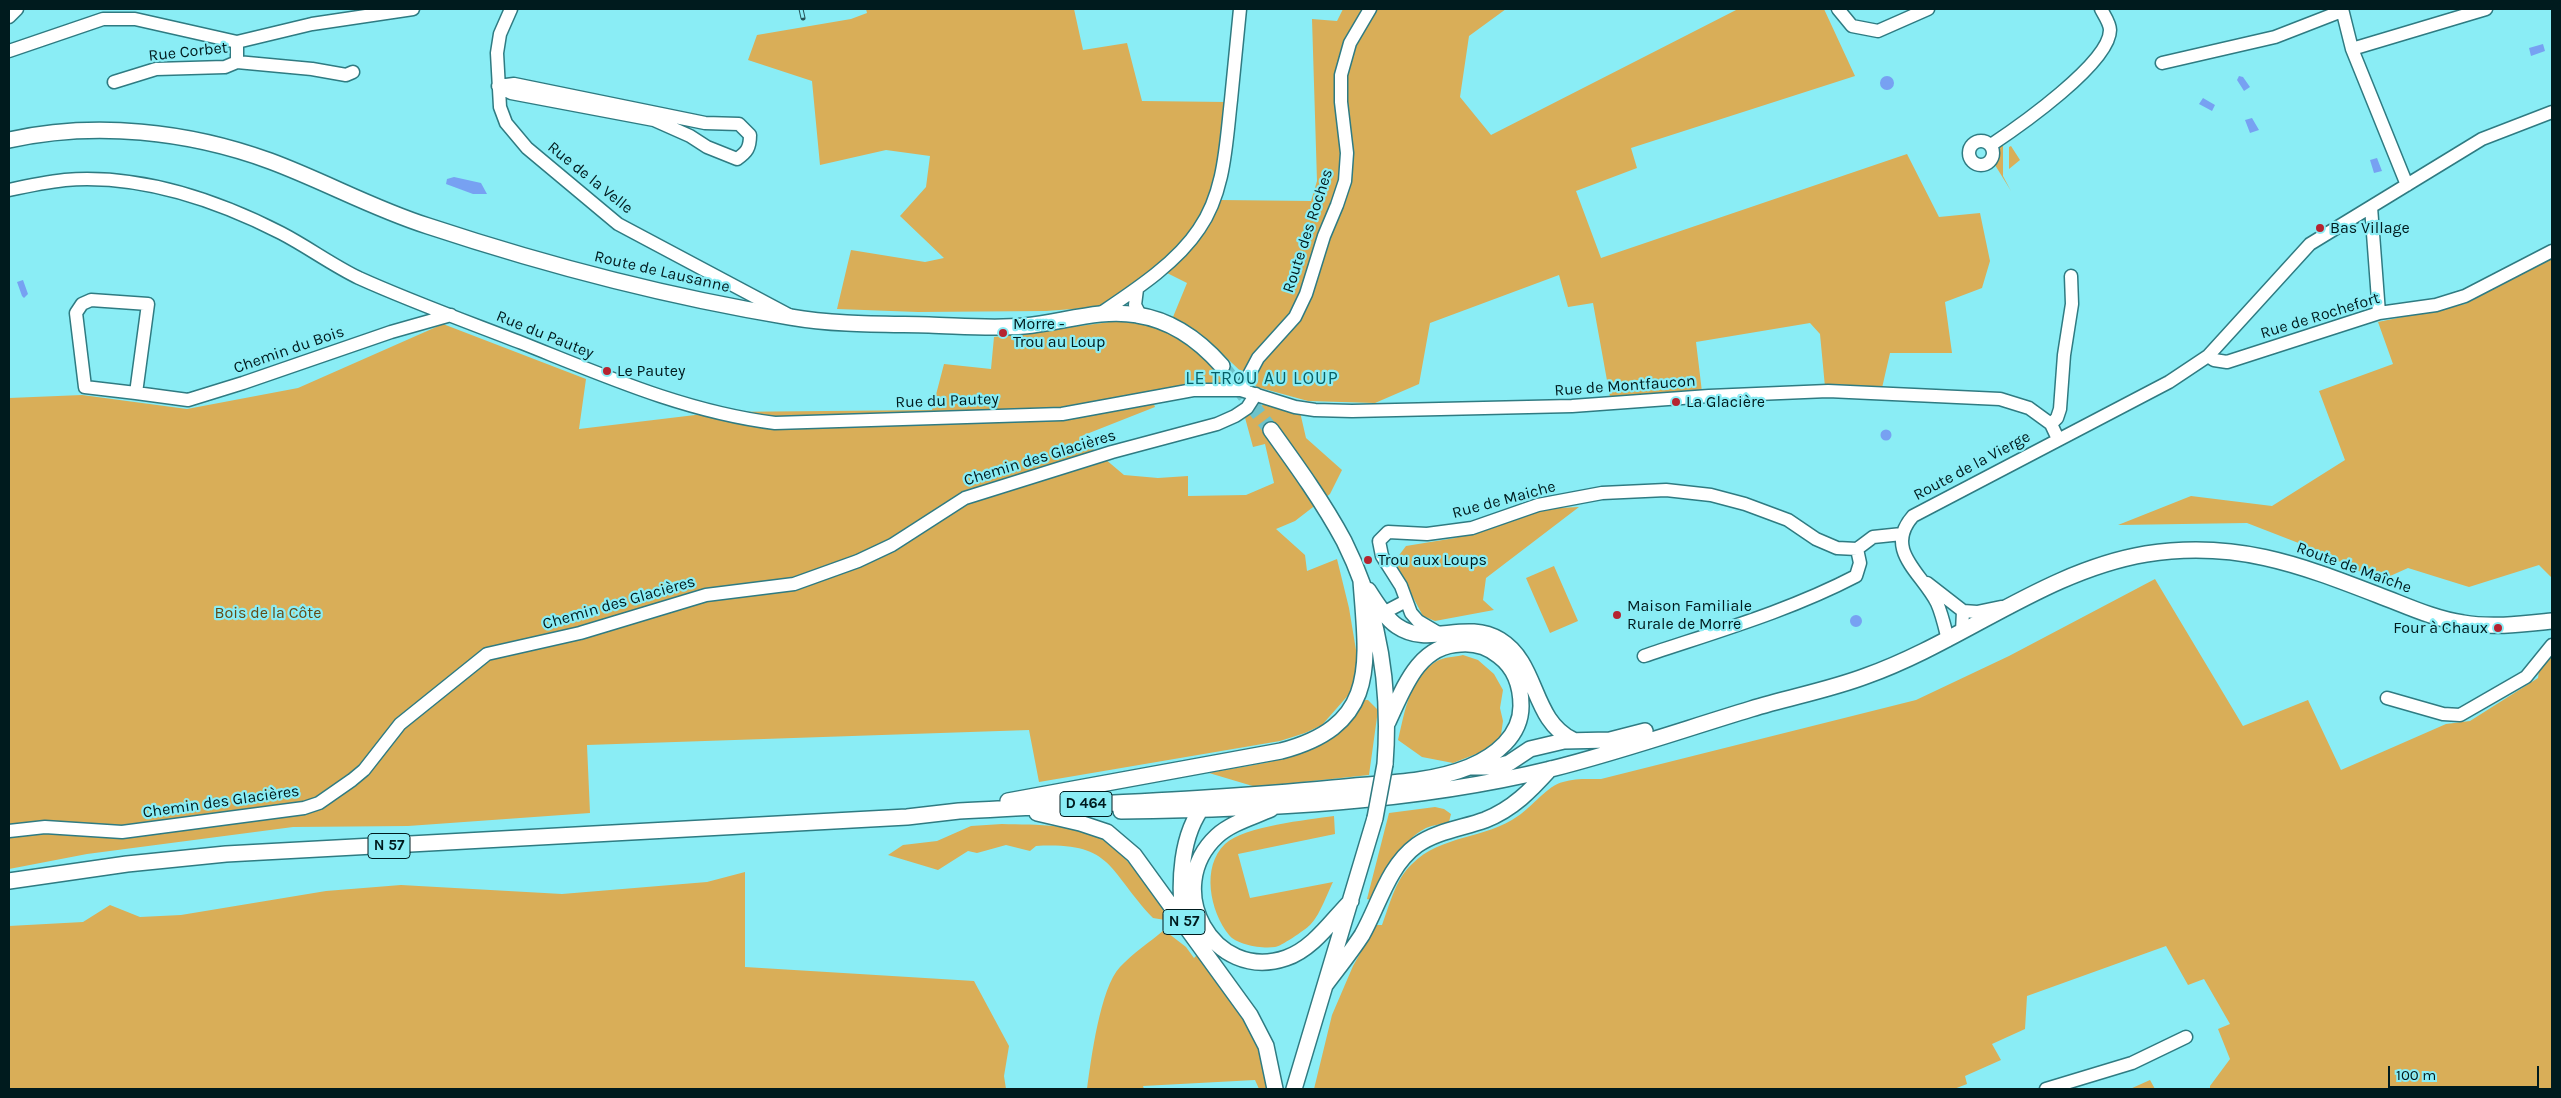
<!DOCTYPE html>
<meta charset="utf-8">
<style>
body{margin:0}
#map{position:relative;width:2561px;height:1098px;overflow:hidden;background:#8aedf5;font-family:Karla,sans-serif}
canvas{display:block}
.frame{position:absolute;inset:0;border:10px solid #001b1e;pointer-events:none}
.scale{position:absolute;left:2388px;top:1066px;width:151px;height:22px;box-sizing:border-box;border:2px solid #001b1e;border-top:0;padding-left:6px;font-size:15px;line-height:18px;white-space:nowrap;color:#001b1e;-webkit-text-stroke:4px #8aedf5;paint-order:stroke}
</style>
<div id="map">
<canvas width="2561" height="1098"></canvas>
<div class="frame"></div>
<div class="scale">100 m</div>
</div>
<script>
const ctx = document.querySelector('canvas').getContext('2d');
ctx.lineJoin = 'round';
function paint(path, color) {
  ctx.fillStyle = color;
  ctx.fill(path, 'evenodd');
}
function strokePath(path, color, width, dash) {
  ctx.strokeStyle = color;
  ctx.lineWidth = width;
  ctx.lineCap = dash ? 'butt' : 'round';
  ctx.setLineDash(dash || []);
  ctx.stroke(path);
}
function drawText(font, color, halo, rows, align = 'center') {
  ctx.font = font + ' Karla,sans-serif';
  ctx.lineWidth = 4.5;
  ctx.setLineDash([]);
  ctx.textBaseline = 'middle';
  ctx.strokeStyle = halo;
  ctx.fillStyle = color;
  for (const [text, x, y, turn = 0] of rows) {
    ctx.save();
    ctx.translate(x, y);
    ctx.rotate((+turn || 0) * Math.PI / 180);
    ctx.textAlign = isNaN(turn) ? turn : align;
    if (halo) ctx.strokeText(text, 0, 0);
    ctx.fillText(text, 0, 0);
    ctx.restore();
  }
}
const green = new Path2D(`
 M866 9H1074L1083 50 1127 43 1142 101 1226 102 1220 200 1311 201 1317 181 1312 19 1337 21 1343 9H1506L1469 36 1460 97 1491 135 1738 9H1824L1855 76 1631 148 1637 168 1576 191 1601 258 1907 154 1939 217 1980 213 1990 261 1982 288 1945 302 1952 353H1890L1882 388 1825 387 1820 334 1810 323 1696 342 1702 392 1610 397 1593 303 1568 307 1559 275 1430 323 1419 384 1375 403 1308 401 1257 387 1207 339 1173 317 1187 283 1155 267 1099 307 1046 311 918 312 837 309 851 250 925 262 944 258 900 216 926 187 930 156 886 150 820 165 812 81 748 60 757 35 851 19 867 13Z
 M2003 144V176L2011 191 1995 165 2000 155V146Z
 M2011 146 2020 160 2009 169V147Z
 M2552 258V578L2539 565 2469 587 2408 568 2379 581 2314 549 2247 523 2118 525 2191 496 2272 506 2345 460 2319 391 2393 364 2378 322 2465 304Z
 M1118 321 1164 327 1200 353 1226 384 1149 391 1155 407 1079 437 1124 475 1158 478 1188 476V496L1246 495 1274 483 1265 444 1253 447 1244 414 1267 403 1300 412 1306 438 1342 470 1330 494 1295 521 1276 529 1305 555 1307 571 1337 559 1349 608 1358 662 1351 692 1322 725 1305 733 1280 741 1039 782 1029 730 587 745 590 813 408 826 293 827 87 854 9 869V398L82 395 187 409 298 388 443 324 586 379 579 429 720 412 932 410 944 364 991 369 994 337Z
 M1579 507 1486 578 1483 600 1494 610 1435 621 1423 616 1394 562 1406 546 1455 538 1538 509Z
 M1554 566 1578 621 1550 633 1526 578Z
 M2155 579 2243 726 2308 700 2341 770 2446 724 2470 721 2538 678 2539 671 2552 655V1089H2210V1086L2230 1059 2218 1029 2230 1024 2204 979 2188 985 2166 946 2027 996 2025 1029 1992 1044 2001 1060 1965 1076 1967 1084 1954 1089H1314L1332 1015 1353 966 1376 925H1382C1390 904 1395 880 1412 864 1440 835 1486 839 1518 816 1532 807 1548 785 1563 782 1575 778 1589 779 1601 779L1916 700 2009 656Z
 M1463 655 1478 660 1494 674 1503 690 1500 708 1503 721 1501 735 1489 749 1453 763 1422 757 1398 740C1405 712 1409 677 1437 661 1444 657 1455 657 1463 655Z
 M1363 700H1368L1378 710 1369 775 1256 787 1209 773C1240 767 1291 761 1317 746 1337 735 1350 717 1363 700Z
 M1435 807 1444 809 1451 814 1449 822C1442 824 1433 825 1426 828 1400 841 1385 875 1371 900L1367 899 1389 813Z
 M1334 816 1335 834 1238 854 1250 898 1333 882C1327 894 1319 917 1310 925 1305 930 1280 947 1275 947 1262 949 1237 945 1229 935 1210 911 1201 867 1225 844 1245 826 1307 820 1334 816Z
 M1002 824C1035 825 1081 823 1109 844 1132 861 1148 889 1166 911L1165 920 1153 918C1107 870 1114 842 1036 846L1030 851 1006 845 977 853 968 851 938 870 888 855 903 845 937 841 971 826Z
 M745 872V967L974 981 1009 1046 1004 1076 1006 1089H9V926L83 922 110 905 140 917 181 915 326 891 401 885 562 894 707 882Z
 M1164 930 1186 947 1194 958 1198 954 1249 1025 1264 1059 1269 1089H1259L1255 1080 1143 1086 1144 1089H1087C1091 1060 1100 988 1120 967 1133 953 1150 942 1164 930Z
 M2150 1080 2155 1089H2130Z`);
const water = new Path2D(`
 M2543 44 2545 51 2531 56 2529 48Z
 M1880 83a7 7 0 1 1 14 0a7 7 0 1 1-14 0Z
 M2239 76 2243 77 2250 87 2244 91 2237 80Z
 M2203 98 2215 105 2212 111 2199 104Z
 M2252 118 2259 130 2250 133 2245 120Z
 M2377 158 2382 171 2374 173 2370 160Z
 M454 177 481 183 487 194H473L446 184 447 179Z
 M23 280 28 294 24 298 22 296 17 282Z
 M1880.5 435a5.5 5.5 0 1 1 11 0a5.5 5.5 0 1 1-11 0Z
 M1850 621a6 6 0 1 1 12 0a6 6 0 1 1-12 0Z`);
const majorTunnel = new Path2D(`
 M1222 366 1271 430`);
const minor = new Path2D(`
 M511 9 500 34 497 53 500 107 506 123 527 148 618 224 789 315
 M1838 9 1852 26 1878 31 1928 9
 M2342 9 2352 49 2407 185
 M9 17 17 9
 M2352 49 2486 9
 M9 51 103 19H135L237 42 312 24 413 9
 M237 62 312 69 346 75 353 72
 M2162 63 2275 37 2342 11
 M114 82 156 69 225 67 237 62V42
 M514 84 705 123 739 124 750 135C750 148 747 152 737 159L707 147 690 136 654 120 511 93 498 86Z
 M1969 153a12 12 0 1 1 24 0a12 12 0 1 1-24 0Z
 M1991 145C2018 127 2110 63 2110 30 2110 23 2104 15 2101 9
 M9 190C27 186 46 182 65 180 139 174 216 200 281 233 308 247 332 265 359 278 412 302 468 322 522 343 605 376 686 412 775 423L1062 414 1193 390H1241L1295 407 1315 410 1352 411 1572 406 1709 396 1828 391 2000 399 2029 408 2051 424 2058 439
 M2371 207 2379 313
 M1137 289 1135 305 1140 315
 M1098 315C1132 292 1176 264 1199 229 1225 192 1226 143 1231 100 1234 70 1237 39 1240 9
 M2208 356 2214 360 2227 362 2379 313 2436 305 2465 296 2552 251
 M1241 390 1258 358 1295 317 1306 294 1324 236 1337 205 1345 181 1347 153 1341 102V75L1350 43 1370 9
 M136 393 85 387 76 313 82 304 91 300 148 304 136 393 188 400 243 383 391 332 451 315
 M2051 424 2057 418 2060 409 2064 355 2072 304 2071 276
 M1927 583 1963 611 1962 632
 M1963 611 1977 612 2001 607
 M1385 612 1406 601
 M1440 634 1418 621 1411 613 1401 586 1382 556 1379 541 1388 532 1427 534 1472 528 1538 505 1602 493 1666 490 1711 495 1745 504 1788 520 1816 539 1837 548 1857 549 1873 537 1902 534
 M1948 640C1945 628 1942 614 1937 603 1922 573 1883 550 1913 516L2169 382 2208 356 2310 244 2482 139 2552 112
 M1644 656C1715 632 1789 611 1856 576L1860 563 1857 549
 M2387 698 2443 714 2460 715 2526 677 2552 645
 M9 831 45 827 122 832 304 808 319 803 352 780 364 770 400 724 487 654 580 633 706 595 794 584 858 561 892 545 965 498 1112 452 1217 424 1235 416 1247 408 1256 394
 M2046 1089 2132 1063 2186 1037`);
const major = new Path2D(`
 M9 140C95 121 188 131 270 161 324 181 374 209 428 226 546 265 668 297 790 317 836 325 883 324 929 325 961 326 993 329 1024 326 1061 323 1100 308 1137 315 1171 320 1200 341 1222 366
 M1271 430C1297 466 1323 502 1344 541 1379 611 1391 686 1385 764
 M1368 590C1376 602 1385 618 1397 626 1429 648 1465 619 1500 640 1539 664 1531 720 1573 740
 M1472 767H1495L1509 763 1530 749 1564 741 1610 740 1645 731
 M1008 801 1281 751C1380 725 1367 663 1361 581
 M1271 809C1253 817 1231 823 1217 836 1161 888 1213 983 1286 958 1313 949 1332 920 1351 901
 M1121 811C1263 809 1412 803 1551 769 1619 752 1685 729 1751 709 1790 697 1829 690 1866 676 1962 642 2045 571 2146 554 2234 540 2298 564 2378 595 2405 605 2434 619 2463 623 2492 628 2523 624 2552 621
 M1037 813 1080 823 1107 832 1134 855 1250 1015 1266 1046 1275 1089
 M9 881 127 864 226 854 907 817 959 811C1083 804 1209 800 1333 788 1377 783 1427 784 1469 767 1495 756 1521 736 1521 706 1521 686 1515 668 1499 656 1488 647 1475 643 1461 644 1418 645 1404 688 1388 722
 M1183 919C1179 883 1180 834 1205 804
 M1326 984C1338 968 1351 952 1362 935 1379 905 1388 866 1417 845 1437 831 1463 828 1485 820 1513 809 1531 790 1550 769
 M1294 1089 1375 818`);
const rail = new Path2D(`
 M801 9 803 18`);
const majorBridge = new Path2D(`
 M1375 818 1385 764`);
const markers = [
 [2320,228,5,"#b52430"],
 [1003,333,5,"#b52430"],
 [607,371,5,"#b52430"],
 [1676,402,5,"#b52430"],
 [1368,560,5,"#b52430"],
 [1617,615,5,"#b52430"],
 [2498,628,5,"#b52430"]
];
const shields = [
 [1086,804,52],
 [389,846,42],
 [1184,922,42]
];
const shieldNames = [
 ["D 464",1086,804],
 ["N 57",389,846],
 ["N 57",1184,922]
];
const streetNames = [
 ["Rue Corbet",188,52,-6],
 ["Rue de la Velle",590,178,39],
 ["Route des Roches",1308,231,-72],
 ["Route de Lausanne",662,272,13],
 ["Rue de Rochefort",2320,316,-17],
 ["Rue du Pautey",545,335,22],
 ["Chemin du Bois",289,350,-19],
 ["Rue de Montfaucon",1625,386,-4],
 ["Rue du Pautey",947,401,-2],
 ["Chemin des Glacières",1040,458,-17],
 ["Route de la Vierge",1972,466,-28],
 ["Rue de Maiche",1504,500,-15],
 ["Route de Maîche",2354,568,20],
 ["Chemin des Glacières",619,603,-16],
 ["Chemin des Glacières",221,802,-8]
];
const poiNames = [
 ["Bas Village",2330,228],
 ["Morre -",1013,324],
 ["Trou au Loup",1013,342],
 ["Le Pautey",617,371],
 ["La Glacière",1686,402],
 ["Trou aux Loups",1378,560],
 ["Maison Familiale",1627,606],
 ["Rurale de Morre",1627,624],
 ["Four à Chaux",2488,628,"right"]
];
const parkNames = [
 ["Bois de la Côte",268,613]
];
const neighbourhoodNames = [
 ["LE TROU AU LOUP",1262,379]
];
paint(green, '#d9ae58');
paint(water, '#77a1f2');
strokePath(majorTunnel, '#6ec3ca', 15, [15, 8]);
strokePath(minor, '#2f7b82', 15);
strokePath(major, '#2f7b82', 18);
strokePath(minor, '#fff', 12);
strokePath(major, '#fff', 15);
strokePath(rail, '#255358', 5);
strokePath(rail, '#8aedf5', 3, [9]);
strokePath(majorBridge, '#2f7b82', 18, []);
strokePath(majorBridge, '#fff', 15);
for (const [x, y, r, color] of markers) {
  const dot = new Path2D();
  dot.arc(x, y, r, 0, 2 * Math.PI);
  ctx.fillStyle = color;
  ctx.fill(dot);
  strokePath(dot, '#8aedf5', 2);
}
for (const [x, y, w] of shields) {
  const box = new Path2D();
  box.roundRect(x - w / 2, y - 12.5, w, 25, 4);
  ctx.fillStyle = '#8aedf5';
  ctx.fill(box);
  strokePath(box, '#001b1e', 1);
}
drawText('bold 15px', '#001b1e', null, shieldNames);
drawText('16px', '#001b1e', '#8aedf5', streetNames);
drawText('16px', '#001b1e', '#8aedf5', poiNames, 'left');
drawText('16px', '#644b17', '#8aedf5', parkNames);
ctx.letterSpacing = '1px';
drawText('18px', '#066067', '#8aedf5', neighbourhoodNames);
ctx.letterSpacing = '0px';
</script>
